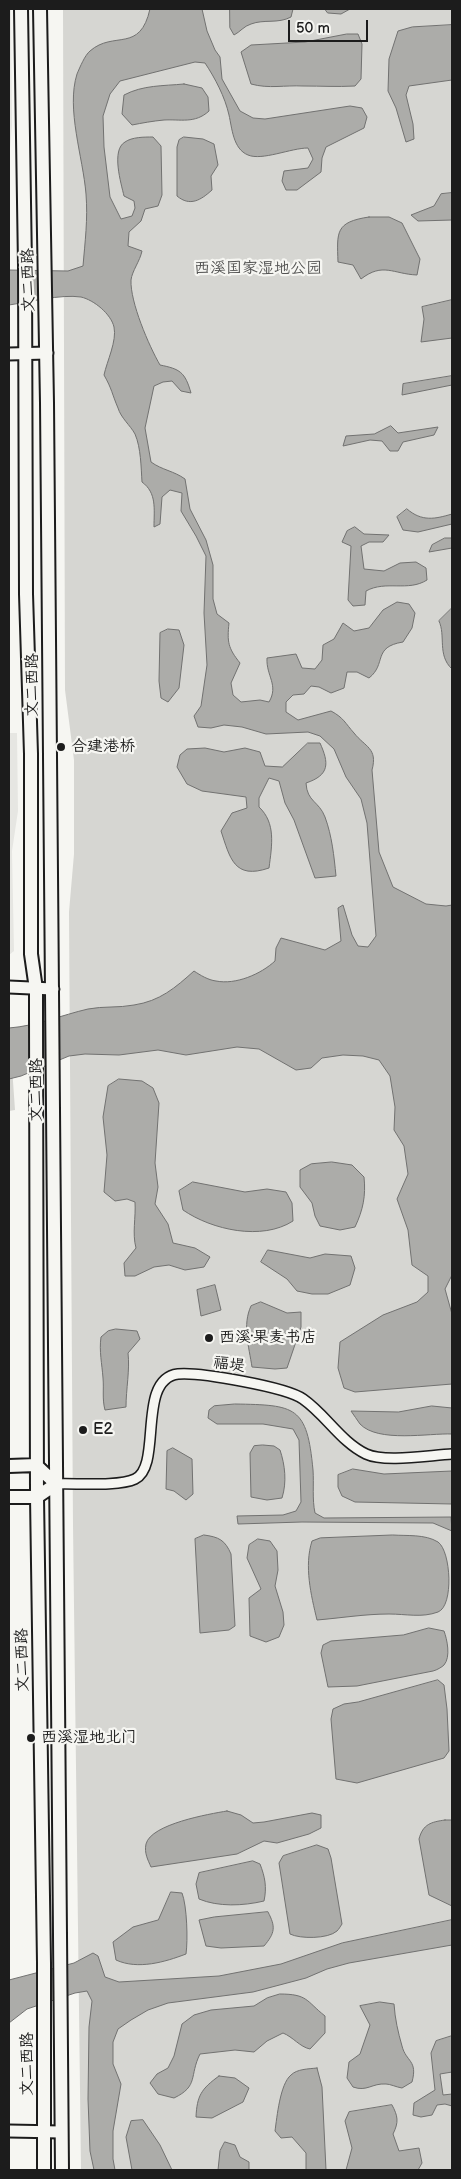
<!DOCTYPE html>
<meta charset="utf-8">
<style>
body{margin:0}
#map{position:relative;width:461px;height:2179px;overflow:hidden;background:#f6f6f2;font-family:"Balsamiq Sans",sans-serif}
canvas{display:block}
.frame{position:absolute;inset:0;border:10px solid #1c1c1c;pointer-events:none}
.scale{position:absolute;left:288px;top:20px;width:80px;height:22px;box-sizing:border-box;border:2px solid #1c1c1c;border-top:0;padding-left:6px;font-size:15px;line-height:18px;white-space:nowrap;color:#1c1c1c;-webkit-text-stroke:4px #f6f6f2;paint-order:stroke}
</style>
<div id="map">
<canvas width="461" height="2179"></canvas>
<div class="frame"></div>
<div class="scale">50 m</div>
</div>
<script>
const ctx = document.querySelector('canvas').getContext('2d');
ctx.lineJoin = 'round';
function paint(path, color) {
  ctx.fillStyle = color;
  ctx.fill(path, 'evenodd');
}
function strokePath(path, color, width, dash) {
  ctx.strokeStyle = color;
  ctx.lineWidth = width;
  ctx.lineCap = dash ? 'butt' : 'round';
  ctx.setLineDash(dash || []);
  ctx.stroke(path);
}
function drawText(font, color, halo, rows, align = 'center') {
  ctx.font = font + ' "Balsamiq Sans","LXGW WenKai TC",sans-serif';
  ctx.lineWidth = 4.5;
  ctx.setLineDash([]);
  ctx.textBaseline = 'middle';
  ctx.strokeStyle = halo;
  ctx.fillStyle = color;
  for (const [text, x, y, turn = 0] of rows) {
    ctx.save();
    ctx.translate(x, y);
    ctx.rotate((+turn || 0) * Math.PI / 180);
    ctx.textAlign = isNaN(turn) ? turn : align;
    if (halo) ctx.strokeText(text, 0, 0);
    ctx.fillText(text, 0, 0);
    ctx.restore();
  }
}
const built = new Path2D(`
 M9 9H11L12 126 9 160Z
 M9 733H17L18 811 12 851 14 951 9 955Z`);
const green = new Path2D(`
 M63 9H452V2170H81L73 1525 69 912 74 854V760L65 690Z
 M9 1024 15 1110 9 1111Z`);
const water = new Path2D(`
 M150 9H202L207 31 215 50 220 57 222 79 240 111 253 118 265 119 350 106 362 108 367 117 364 128 326 147 322 158 321 172 297 190H286L282 181 284 171 308 168 313 159 308 148C291 148 262 161 248 155 233 149 232 128 229 115 225 97 215 78 205 63L195 62 120 81 110 94 103 116 104 147 110 197 121 219 132 216 135 208 134 201 124 196C121 183 111 150 125 142 132 137 144 137 153 137L161 146 162 195 158 206 145 209 141 221 129 232 128 246 142 251C140 261 132 271 131 280 130 302 149 346 160 365 180 369 185 372 191 393L181 391 172 381 163 382 154 386 145 428 151 462C162 470 174 471 185 479L190 509 206 540 213 565V599L217 614 229 623C227 642 228 648 240 663L231 683 233 695 241 702 260 700 269 702C279 685 266 676 267 658L296 654 302 668 315 669 322 660 323 645 334 639 343 623 354 631 369 628 383 610 397 602 409 604 415 613 412 628 403 642C372 647 387 664 369 678L357 672H347L344 688 331 693 319 687 311 686 304 694 293 695 286 702V712L298 720 331 711C344 718 345 723 354 733 365 747 378 748 372 770L379 852 393 887 426 904 446 906 452 905V1275L445 1289 452 1314V1384L355 1392 344 1388 338 1368 340 1342 383 1315 417 1302 428 1292V1276L412 1265 408 1230 397 1199 408 1174 404 1146 394 1130 395 1107 390 1076 379 1060 363 1056 343 1055 322 1058 311 1068 296 1070 259 1049 237 1047 186 1055 158 1050 119 1055 85 1054 69 1056 21 1076 9 1079V1028C36 1026 62 1015 88 1009 103 1006 119 1008 134 1005 160 1001 175 988 194 971 200 975 208 980 216 981 236 985 261 974 275 961L276 948 281 938 325 950 341 941 338 908 343 905 352 935 358 946 368 947 376 936 367 823 361 799 346 777 334 749 320 736 308 732 266 734 242 727 224 725 211 728 198 727 194 716 201 706 207 665 204 613 206 556 196 536 181 511 182 493 170 490 162 497 160 524 154 527C154 509 157 493 142 482 141 467 141 448 135 434 130 425 121 418 118 408 112 394 112 389 104 375 107 361 117 341 114 327 111 314 94 300 81 297 61 294 29 302 9 305V270L68 271 83 266C85 242 88 219 86 194 83 157 66 109 77 74 80 67 85 55 90 51 114 30 140 54 150 9Z
 M230 9H293L291 17C278 24 264 19 251 24 244 26 240 32 234 35L230 28Z
 M325 9H350L341 14 328 13Z
 M452 25V80L409 86 406 95 413 124 414 139 406 142 396 108 388 91 389 59 398 31 412 27Z
 M347 34H358L362 44 361 79 355 86C336 87 322 86 303 86 285 85 269 89 251 84L241 52 251 45 305 42Z
 M184 84 202 88 208 97 209 111C195 124 180 119 164 120 153 121 142 123 132 125L122 114 124 95C143 85 163 86 184 84Z
 M184 137 203 139 214 144 218 165 211 176 212 190C201 200 190 207 177 196V147L179 140Z
 M452 193V220L418 221 411 215 434 206 441 194Z
 M369 217H389L402 223 420 259 417 275C393 274 383 262 361 279L353 265 338 262C337 232 335 222 369 217Z
 M452 300V338L421 342 424 319 422 307Z
 M452 376V385L402 395 403 384Z
 M391 426 398 433 438 427 434 435 403 442 398 451H390L382 441 370 440 343 446 346 436 374 434Z
 M407 509C422 522 435 519 452 514V524L418 532 403 530 397 517Z
 M355 527 364 534 389 535 383 542H369L361 546 364 569 384 571 400 563 416 562 426 568 427 580C408 592 386 580 366 591L365 605 353 606 348 600 351 546 342 542 347 531Z
 M445 538H452V548L429 552 432 545Z
 M451 609H452V669C437 655 446 636 439 621Z
 M168 629 179 630 184 645 179 688 168 702 161 698 159 681 160 633Z
 M308 743H320C329 763 330 775 306 783 307 802 319 801 325 817 332 836 334 856 336 876L315 878 294 820 285 803 279 781 269 778 259 798V807C276 823 272 845 269 868 234 880 230 858 221 831L232 813 247 808 246 797 202 791 187 784 177 767 180 755 187 749 205 748 224 752 245 748 260 752 265 766 282 767Z
 M119 1079 142 1081 153 1088 159 1103 155 1163 158 1187 155 1204 168 1224 173 1243 195 1248 210 1257 204 1267 185 1270 169 1265 154 1267 135 1276H125L124 1263 136 1248C132 1233 136 1218 135 1202L127 1199 115 1201 104 1192 107 1155 103 1117 108 1086Z
 M332 1162 352 1165 364 1177C366 1196 363 1210 355 1227L340 1230 320 1226 315 1216 312 1203 300 1187V1170L311 1164Z
 M193 1182 245 1192 267 1189 286 1192 292 1203 293 1221C262 1241 212 1230 183 1210L179 1191Z
 M268 1250 310 1258 325 1254 351 1256 355 1268 350 1285 328 1294H312L297 1291 287 1279 261 1262Z
 M215 1285 221 1310 201 1316 197 1290Z
 M261 1302 287 1313 301 1312V1327L287 1368 275 1369 252 1367C249 1347 242 1325 251 1306Z
 M116 1329 137 1331 140 1339 128 1353C130 1370 126 1389 126 1407L105 1410C102 1399 104 1389 103 1378 102 1364 99 1351 101 1337L108 1331Z
 M235 1404C296 1405 307 1406 313 1470 314 1484 312 1499 315 1513L324 1518 451 1517 452 1531 433 1523 302 1522 238 1524 237 1516 283 1515 296 1511 301 1502 299 1440 293 1429 263 1424H217L208 1418 209 1410 214 1406Z
 M432 1406 452 1408V1434C429 1433 378 1443 360 1424 357 1420 354 1415 351 1411L398 1412Z
 M263 1445 274 1446 280 1450C285 1465 287 1482 282 1498L267 1500 251 1497 250 1453 254 1446Z
 M173 1448 192 1459 193 1494 186 1500 174 1491 166 1489 167 1451Z
 M353 1469 384 1474 452 1471V1504L355 1502 342 1496 338 1487V1475Z
 M204 1535C219 1537 225 1540 231 1554L235 1626 229 1630 200 1633 195 1539Z
 M393 1535C407 1536 425 1534 438 1542 451 1551 454 1606 438 1612 422 1618 406 1614 389 1614 365 1614 341 1618 317 1620 311 1595 304 1566 312 1541L320 1538Z
 M258 1539 270 1541 277 1551 278 1570 275 1586 283 1612 284 1625 279 1637 266 1642 250 1636 249 1598 261 1589 247 1558 249 1545Z
 M429 1628 444 1631C447 1639 451 1657 444 1665 442 1667 437 1670 433 1671L357 1686 328 1687 321 1653 323 1645 331 1641 403 1635Z
 M438 1680 444 1685 447 1709 449 1751 444 1758 357 1783 336 1779 331 1719 333 1709 344 1704 358 1702Z
 M227 1811 241 1815 253 1823 264 1822 312 1813 321 1815V1828L309 1834 277 1843 264 1841 237 1854 151 1867C148 1860 144 1853 146 1844 151 1824 209 1814 227 1811Z
 M445 1820H452V1906L429 1895 419 1839C423 1824 431 1822 445 1820Z
 M317 1845 328 1849 331 1858 342 1924C340 1927 339 1929 337 1931 328 1939 300 1939 290 1934L279 1863 283 1856Z
 M253 1861 260 1864C265 1877 267 1887 264 1901 243 1906 218 1907 199 1899L196 1884 199 1873Z
 M171 1892 182 1893C187 1906 188 1940 186 1954 165 1962 138 1970 116 1960L113 1942 133 1927 158 1920Z
 M268 1912C276 1927 275 1933 264 1946L221 1948 206 1946 199 1920 214 1917Z
 M452 1920V1945L349 1963 327 1969 306 1978 253 1992 168 2003 148 2010 131 2020 118 2029 113 2042V2064L121 2084 113 2131V2159L115 2170H94L90 2151 88 2099 89 2027 92 2001 87 1991 75 1993 27 2009 9 2023V1980L74 1963 93 1953 98 1956 105 1977 119 1982 219 1976 281 1964 342 1943Z
 M280 1994C308 1994 306 2001 325 2016V2033L310 2049C300 2047 293 2037 283 2033L267 2041 254 2052 235 2050 200 2054C189 2076 199 2086 174 2098L158 2094 150 2083 157 2074 168 2068 174 2056 182 2024 194 2015 211 2010 254 2006 267 1998Z
 M380 2002 394 2004C395 2019 398 2032 402 2046 406 2062 418 2060 412 2082L402 2088C396 2087 390 2084 386 2084 372 2083 367 2092 353 2087L347 2078 349 2062 360 2054 370 2025 360 2006Z
 M452 2036V2072L440 2074 443 2095 452 2094V2106L445 2104 437 2105 432 2115 421 2117 413 2115 414 2103 435 2090 431 2053 436 2041Z
 M317 2068 322 2087 326 2170H306V2153L292 2137 281 2138 275 2131C277 2117 280 2084 291 2075 297 2069 308 2069 317 2068Z
 M219 2076 235 2078 249 2088 243 2102 212 2118 196 2117C197 2096 201 2089 219 2076Z
 M392 2105C398 2116 399 2122 393 2134L399 2151 419 2148 422 2163 418 2170H346L352 2148 345 2121 349 2112Z
 M143 2120 160 2145 172 2170H132L126 2137 131 2121Z
 M225 2142 235 2145 240 2157 249 2162V2170H218L220 2151Z`);
const minor = new Path2D(`
 M56 1484C75 1483 118 1487 135 1479 163 1466 136 1379 178 1374 200 1372 286 1387 303 1399 326 1415 341 1442 366 1454 385 1463 430 1455 452 1454`);
const tertiary = new Path2D(`
 M9 354 47 353
 M9 987 53 989
 M9 2131 61 2132`);
const secondary = new Path2D(`
 M21 9 25 266 26 594 31 754V954L36 989V1015L37 1497 44 1963V2170
 M40 9 47 403 62 2170
 M9 1466 36 1465 56 1484
 M9 1497H37L56 1484`);
const markers = [
 [61,747,5,"#1c1c1c"],
 [209,1338,5,"#1c1c1c"],
 [83,1430,5,"#1c1c1c"],
 [31,1738,5,"#1c1c1c"]
];
const parkNames = [
 ["西溪国家湿地公园",258,269]
];
const streetNames = [
 ["文二西路",29,280,-91],
 ["文二西路",33,685,-90],
 ["文二西路",37,1090,-90],
 ["福堤",229,1365,8],
 ["文二西路",23,1660,-91],
 ["文二西路",28,2064,-90]
];
const poiNames = [
 ["合建港桥",71,747],
 ["西溪·果麦书店",219,1338],
 ["E2",93,1430],
 ["西溪湿地北门",41,1738]
];
paint(built, '#e6e6e2');
paint(green, '#d6d6d2');
paint(water, '#acaca9');
strokePath(water, '#727271', 1);
strokePath(minor, '#1c1c1c', 12);
strokePath(tertiary, '#1c1c1c', 15);
strokePath(secondary, '#1c1c1c', 16);
strokePath(minor, '#f6f6f2', 9);
strokePath(tertiary, '#f6f6f2', 11);
strokePath(secondary, '#f6f6f2', 12);
for (const [x, y, r, color] of markers) {
  const dot = new Path2D();
  dot.arc(x, y, r, 0, 2 * Math.PI);
  ctx.fillStyle = color;
  ctx.fill(dot);
  strokePath(dot, '#f6f6f2', 2);
}
drawText('16px', '#545453', '#f6f6f2', parkNames);
drawText('16px', '#1c1c1c', '#f6f6f2', streetNames);
drawText('16px', '#1c1c1c', '#f6f6f2', poiNames, 'left');
</script>
